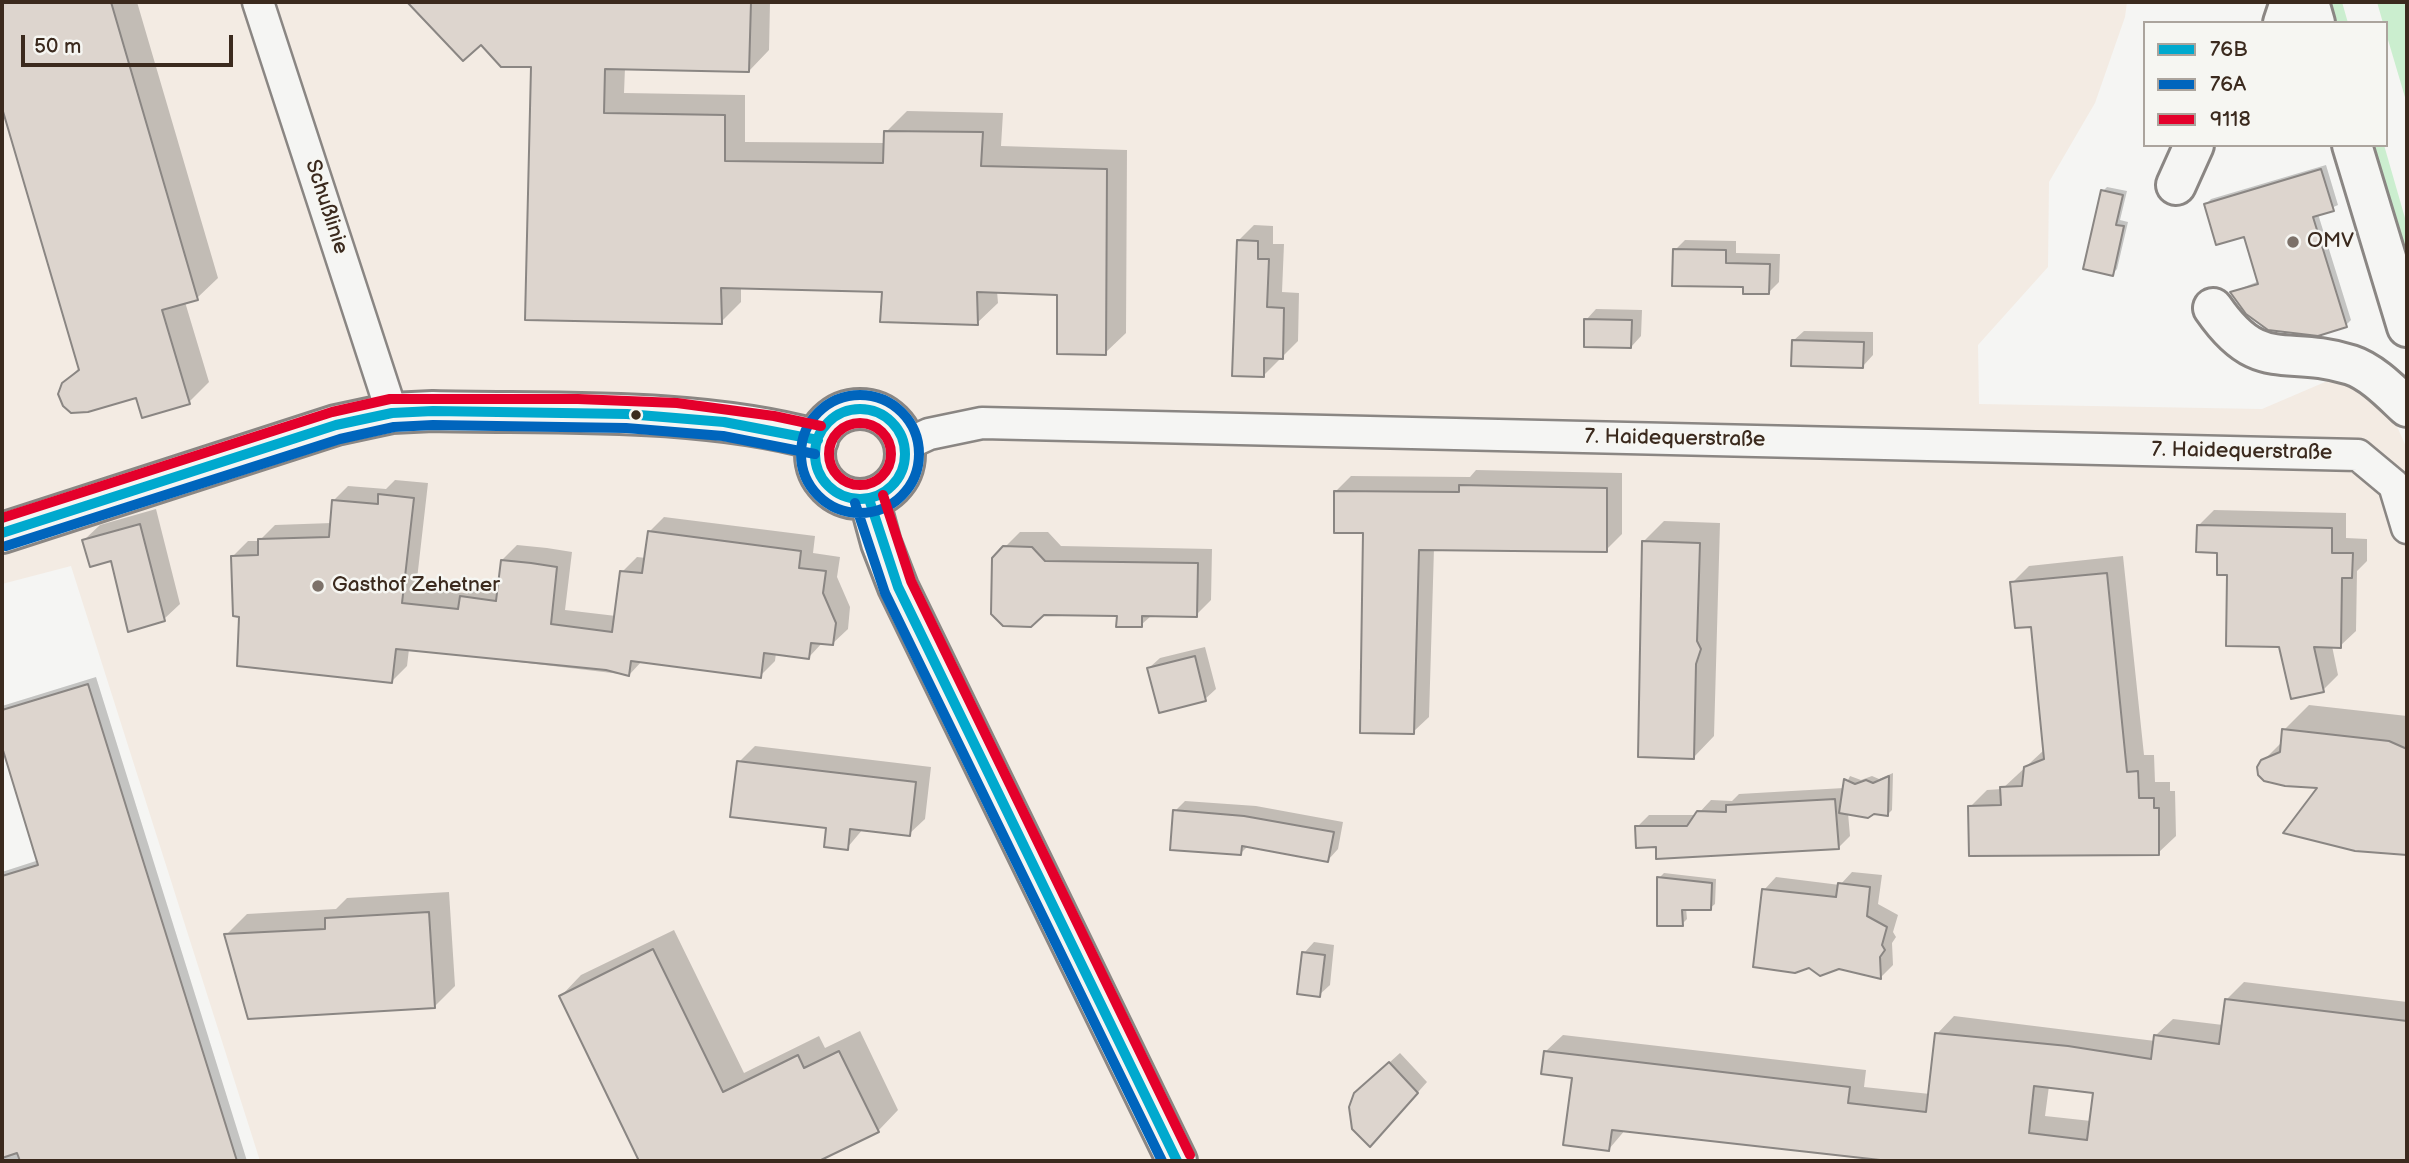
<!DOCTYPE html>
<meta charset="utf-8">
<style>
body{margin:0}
#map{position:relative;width:2409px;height:1163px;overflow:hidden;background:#f5f5f3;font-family:"Balsamiq Sans",sans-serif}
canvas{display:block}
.frame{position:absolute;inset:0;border:4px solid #3b2a1e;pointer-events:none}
.legend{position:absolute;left:2143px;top:21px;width:245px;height:126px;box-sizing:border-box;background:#f6f6f2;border:2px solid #aba49d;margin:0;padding:9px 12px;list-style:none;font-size:21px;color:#3b2a1e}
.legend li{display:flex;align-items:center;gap:14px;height:35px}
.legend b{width:35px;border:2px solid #aba49d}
.scale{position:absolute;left:21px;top:35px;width:212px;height:32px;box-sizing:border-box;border:4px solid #3b2a1e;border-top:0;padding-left:9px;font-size:21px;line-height:24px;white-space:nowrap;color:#3b2a1e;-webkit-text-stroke:5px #f6f6f2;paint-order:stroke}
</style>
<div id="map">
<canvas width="2409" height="1163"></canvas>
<div class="frame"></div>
<ul class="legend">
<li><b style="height:9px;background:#00a9ce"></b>76B</li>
<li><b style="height:9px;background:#0065bd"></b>76A</li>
<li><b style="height:9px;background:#e4002b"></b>9118</li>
</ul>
<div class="scale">50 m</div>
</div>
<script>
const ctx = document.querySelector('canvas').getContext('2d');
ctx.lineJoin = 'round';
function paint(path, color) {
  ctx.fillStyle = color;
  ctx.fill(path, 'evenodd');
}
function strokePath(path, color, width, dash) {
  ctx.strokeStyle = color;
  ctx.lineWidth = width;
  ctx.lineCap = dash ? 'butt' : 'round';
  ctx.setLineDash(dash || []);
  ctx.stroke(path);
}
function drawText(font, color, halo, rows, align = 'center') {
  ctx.font = font + ' "Balsamiq Sans",sans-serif';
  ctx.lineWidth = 5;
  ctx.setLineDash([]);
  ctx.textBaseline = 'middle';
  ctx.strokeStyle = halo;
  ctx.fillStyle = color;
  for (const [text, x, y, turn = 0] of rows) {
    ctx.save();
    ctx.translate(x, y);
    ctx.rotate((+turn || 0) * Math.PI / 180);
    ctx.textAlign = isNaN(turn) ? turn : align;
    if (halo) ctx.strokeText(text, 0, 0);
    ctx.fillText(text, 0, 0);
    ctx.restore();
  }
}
const built = new Path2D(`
 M2 2H2127L2125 17 2095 103 2049 182 2048 267 1978 345 1979 404 2262 409 2332 379 2357 386 2390 414 2396 424 2407 449V1161H260L71 566 2 584Z`);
const green = new Path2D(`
 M2330 2H2342L2348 23H2336Z
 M2377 2H2407V104L2386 33V23H2383Z
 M2374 145H2384L2407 225V256Z`);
const shadow = new Path2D(`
 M2 2H137L218 278 197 298 185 302 209 382 189 402 63 384 80 367 2 102Z
 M410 2H770L769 50 749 71 625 68 624 93 745 95V142L886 143V132L907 111 1003 113 1001 146 1127 150 1126 333 1105 353 1059 293 997 291 998 303 977 323 884 290 741 287V302L721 322 533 66 481 42 463 58Z
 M2326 165 2338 205 2318 214 2351 320 2346 325 2232 292 2259 281 2246 235 2206 204 2211 199Z
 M2107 187 2127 191 2120 220 2128 222 2117 269 2112 274 2103 191Z
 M1254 225 1273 226V244H1284L1282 292 1299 293 1298 341 1263 376 1238 241Z
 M1685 240 1736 241V253L1780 254 1779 282 1769 292 1745 285 1675 250Z
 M1596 309 1642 310 1641 336 1631 347 1586 320Z
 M1804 331 1873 332V355L1863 366 1793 341Z
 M1476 470 1622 473V534L1606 550 1434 548 1429 717 1413 732 1365 532 1336 491 1351 476 1470 477Z
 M395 480 428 483 416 588 465 593 476 582 500 585 502 560 517 545 547 548 572 552 565 610 616 616 622 572 637 557 646 558 649 532 664 517 815 536 813 553 840 557 837 577 850 607 848 629 832 644 823 642 809 657 776 653 775 661 760 676 642 661 629 675 409 649 407 666 392 681 241 616 233 556 248 541H259L275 525 332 523 333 501 348 486 386 489Z
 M156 509 180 604 164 619 113 559 84 540 100 525Z
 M2214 510 2346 513V538L2367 539V561L2357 571 2356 631 2340 646H2332L2338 675 2323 690 2281 645 2199 525Z
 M1664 521 1720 523 1714 736 1694 757 1644 541Z
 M1020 532H1048L1061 546 1212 549 1211 600 1196 615H1152L1141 625 1004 548Z
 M2123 556 2144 755H2154L2155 782H2170V791H2175L2176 836 2158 853 1970 807 1987 790 2002 789 2044 750 2032 625 2012 583 2029 566Z
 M1205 647 1216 689 1205 699 1149 668 1160 658Z
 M96 677 247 1161H133L132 1158 122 1161H2V872L39 860 2 741V706Z
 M2309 705 2407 716V854L2355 849 2321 786 2263 761 2283 741 2284 730Z
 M755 746 931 767 925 819 909 834 863 829 847 848 828 827 739 762Z
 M1893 773 1892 810 1888 814 1848 813 1850 836 1838 848 1658 846 1637 827 1649 815H1697L1711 800 1732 801 1739 794 1844 788 1850 776 1861 780 1872 776 1879 779Z
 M1185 801 1256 806 1343 822 1338 849 1328 860 1249 845 1241 853 1175 811Z
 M1852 872 1882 875 1878 904 1898 915 1893 932 1896 937 1892 943 1893 965 1881 977 1764 890 1776 877 1840 885Z
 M1664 873 1716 879 1715 904 1710 908H1686L1687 919 1682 924 1659 878Z
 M449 892 455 986 435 1006 226 935 247 914 336 909 347 898Z
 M674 930 744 1073 819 1036 825 1048 860 1031 898 1110 878 1131 815 1161H641L561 996 581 975Z
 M1314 942 1334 945 1330 985 1319 995 1304 953Z
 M2244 982 2407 1002V1161H1898L1626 1129 1609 1149 1574 1076 1545 1052 1563 1035 1866 1070 1864 1087 1930 1094 1937 1034 1954 1016 2155 1041V1036L2173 1019 2223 1025 2227 999ZM2049 1086 2095 1092 2091 1121 2045 1116Z
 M1400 1053 1427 1082 1380 1135 1367 1083Z`);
const building = new Path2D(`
 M2 2H111L198 300 162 310 190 404 142 418 136 398 88 412 71 413 63 406 58 394 62 383 79 370 2 108Z
 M407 2H751L749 72 605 69 604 113 725 115V161L883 163 884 131 983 132 981 166 1107 169 1106 355 1057 354V295L977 292 978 325 880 322 882 292 721 288 722 324 525 320 531 67H501L481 45 463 61Z
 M2321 169 2334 211 2313 217 2347 327 2318 336 2268 330 2246 314 2230 292 2258 284 2244 237 2216 245 2204 204Z
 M2101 190 2123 195 2116 225 2124 226 2113 276 2083 269Z
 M1237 240 1258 241V259H1269L1267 307 1284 308 1283 359 1264 358V377L1232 376Z
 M1673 249 1726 250V263L1770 264 1769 294H1743V287L1672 286Z
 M1584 319 1632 320 1631 348 1584 347Z
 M1792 340 1864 342 1863 368 1791 366Z
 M1459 485 1607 488V552L1419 550 1414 734 1360 733 1363 533H1334V491L1459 492Z
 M378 494 414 498 402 603 458 609 460 596 496 601 501 560 531 563 557 567 551 624 612 632 620 571 642 573 648 531 801 551 799 568 826 571 823 593 836 623 833 645 811 643 809 659 764 653 761 678 631 661 629 676 606 670 396 649 392 683 237 666 239 617 233 616 231 556 258 555V539L329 537 332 500 378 504Z
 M140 524 165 621 128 632 111 561 90 567 82 540Z
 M2197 525 2332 528V553H2353L2352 578H2342L2341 648 2314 647 2324 692 2291 699 2279 647 2226 646 2227 575H2217V553L2196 552Z
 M1642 541 1700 543 1697 641 1701 649 1696 664 1694 759 1638 757Z
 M1003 546 1032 547 1045 561 1198 563 1197 617 1142 616V627H1116L1117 616 1044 615 1031 627 1003 626 991 614 992 558Z
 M2107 573 2127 772 2138 771 2139 798H2154V808H2159V855L1969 856 1968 806 2001 805 2000 787 2022 786 2024 767 2044 759 2031 627 2015 628 2010 582Z
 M1195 656 1206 701 1159 713 1147 668Z
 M88 684 135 835 237 1161H20L17 1153 2 1158V876L38 865 2 747V710Z
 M2282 729 2389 741 2407 749V855L2355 851 2283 833 2317 788 2285 786 2264 781 2258 775 2257 767 2261 760 2280 752Z
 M737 761 916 782 910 836 850 829 848 850 824 847 826 828 730 817Z
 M1889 776 1888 816 1874 814 1868 818 1839 813 1844 779 1855 784 1866 780 1873 783Z
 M1835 799 1839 849 1656 859V847L1636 848 1635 826H1687L1697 811 1726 812V805Z
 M1173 810 1244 816 1334 832 1328 862 1242 846 1241 855 1170 850Z
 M1657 877 1712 883 1711 910H1682L1683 926H1657Z
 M1838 883 1870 887 1867 916 1887 927 1882 945 1885 950 1880 957 1881 979 1839 969 1820 976 1809 968 1795 973 1753 967 1762 889 1836 897Z
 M429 912 435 1008 248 1019 224 934 325 929V918Z
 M653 949 723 1092 798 1055 804 1068 839 1051 879 1132 819 1161H639L559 996Z
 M1302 952 1325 955 1320 997 1297 994Z
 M2225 999 2407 1021V1161H1889L1612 1130 1609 1151 1563 1145 1572 1078 1541 1074 1544 1051 1850 1087 1848 1103 1926 1112 1935 1033 2068 1046 2151 1059 2154 1035 2219 1044ZM2034 1086 2093 1093 2087 1140 2029 1133Z
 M1389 1062 1418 1093 1370 1147 1352 1129 1349 1107 1354 1093Z`);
const street = new Path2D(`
 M258 2 392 413
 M905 445 929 434 982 423 2358 455 2394 485 2407 528`);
const primary = new Path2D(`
 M815 454a45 45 0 1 1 90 0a45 45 0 1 1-90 0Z
 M869 499 881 543 898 587 1177 1161
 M2 533 336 425 392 413 433 411C558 414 697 407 818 440`);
const highway = new Path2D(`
 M2309 2 2315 23
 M2283 23 2290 2
 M2352 145 2407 327
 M2176 185 2194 145
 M2213 308C2260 376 2285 344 2351 365 2372 372 2391 392 2407 407`);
const bus1 = new Path2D(`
 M815 454a45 45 0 1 1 90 0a45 45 0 1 1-90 0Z
 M869 499 898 587 1177 1161
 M2 533 336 425 392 413 433 411 627 414 724 422 818 440`);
const bus2 = new Path2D(`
 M801 454a59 59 0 1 1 118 0a59 59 0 1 1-118 0Z
 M855 503 885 593 1162 1161
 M6 546 340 439 394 427 433 425 626 428 723 436 815 454`);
const bus3 = new Path2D(`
 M829 454a31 31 0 1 1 62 0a31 31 0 1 1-62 0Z
 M883 495 911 581 1190 1155
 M2 518 332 412 390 399H578L677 403 774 416 821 426`);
const markers = [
 [2293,242,7,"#7c7169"],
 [636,415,6,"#3b2a1e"],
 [318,586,7,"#7c7169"]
];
const streetNames = [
 ["Schußlinie",326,207,72],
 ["7. Haidequerstraße",1675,439,1],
 ["7. Haidequerstraße",2242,452,1]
];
const poiNames = [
 ["OMV",2307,242],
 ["Gasthof Zehetner",332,586]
];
paint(built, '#f3ebe3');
paint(green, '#cbeecf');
paint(shadow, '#0003');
paint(building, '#ddd5ce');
strokePath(building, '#8a8683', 2);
strokePath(street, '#8a8683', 35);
strokePath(primary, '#8a8683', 44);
strokePath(highway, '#8a8683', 44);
strokePath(street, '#f5f5f3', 30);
strokePath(primary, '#f5f5f3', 38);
strokePath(highway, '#f5f5f3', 38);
strokePath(bus1, '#00a9ce', 10);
strokePath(bus2, '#0065bd', 10);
strokePath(bus3, '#e4002b', 10);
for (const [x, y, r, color] of markers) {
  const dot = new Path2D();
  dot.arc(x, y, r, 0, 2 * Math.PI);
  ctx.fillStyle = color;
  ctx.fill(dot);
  strokePath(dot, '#f6f6f2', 2.5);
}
drawText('21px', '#3b2a1e', '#f6f6f2', streetNames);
drawText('21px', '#3b2a1e', '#f6f6f2', poiNames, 'left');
</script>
